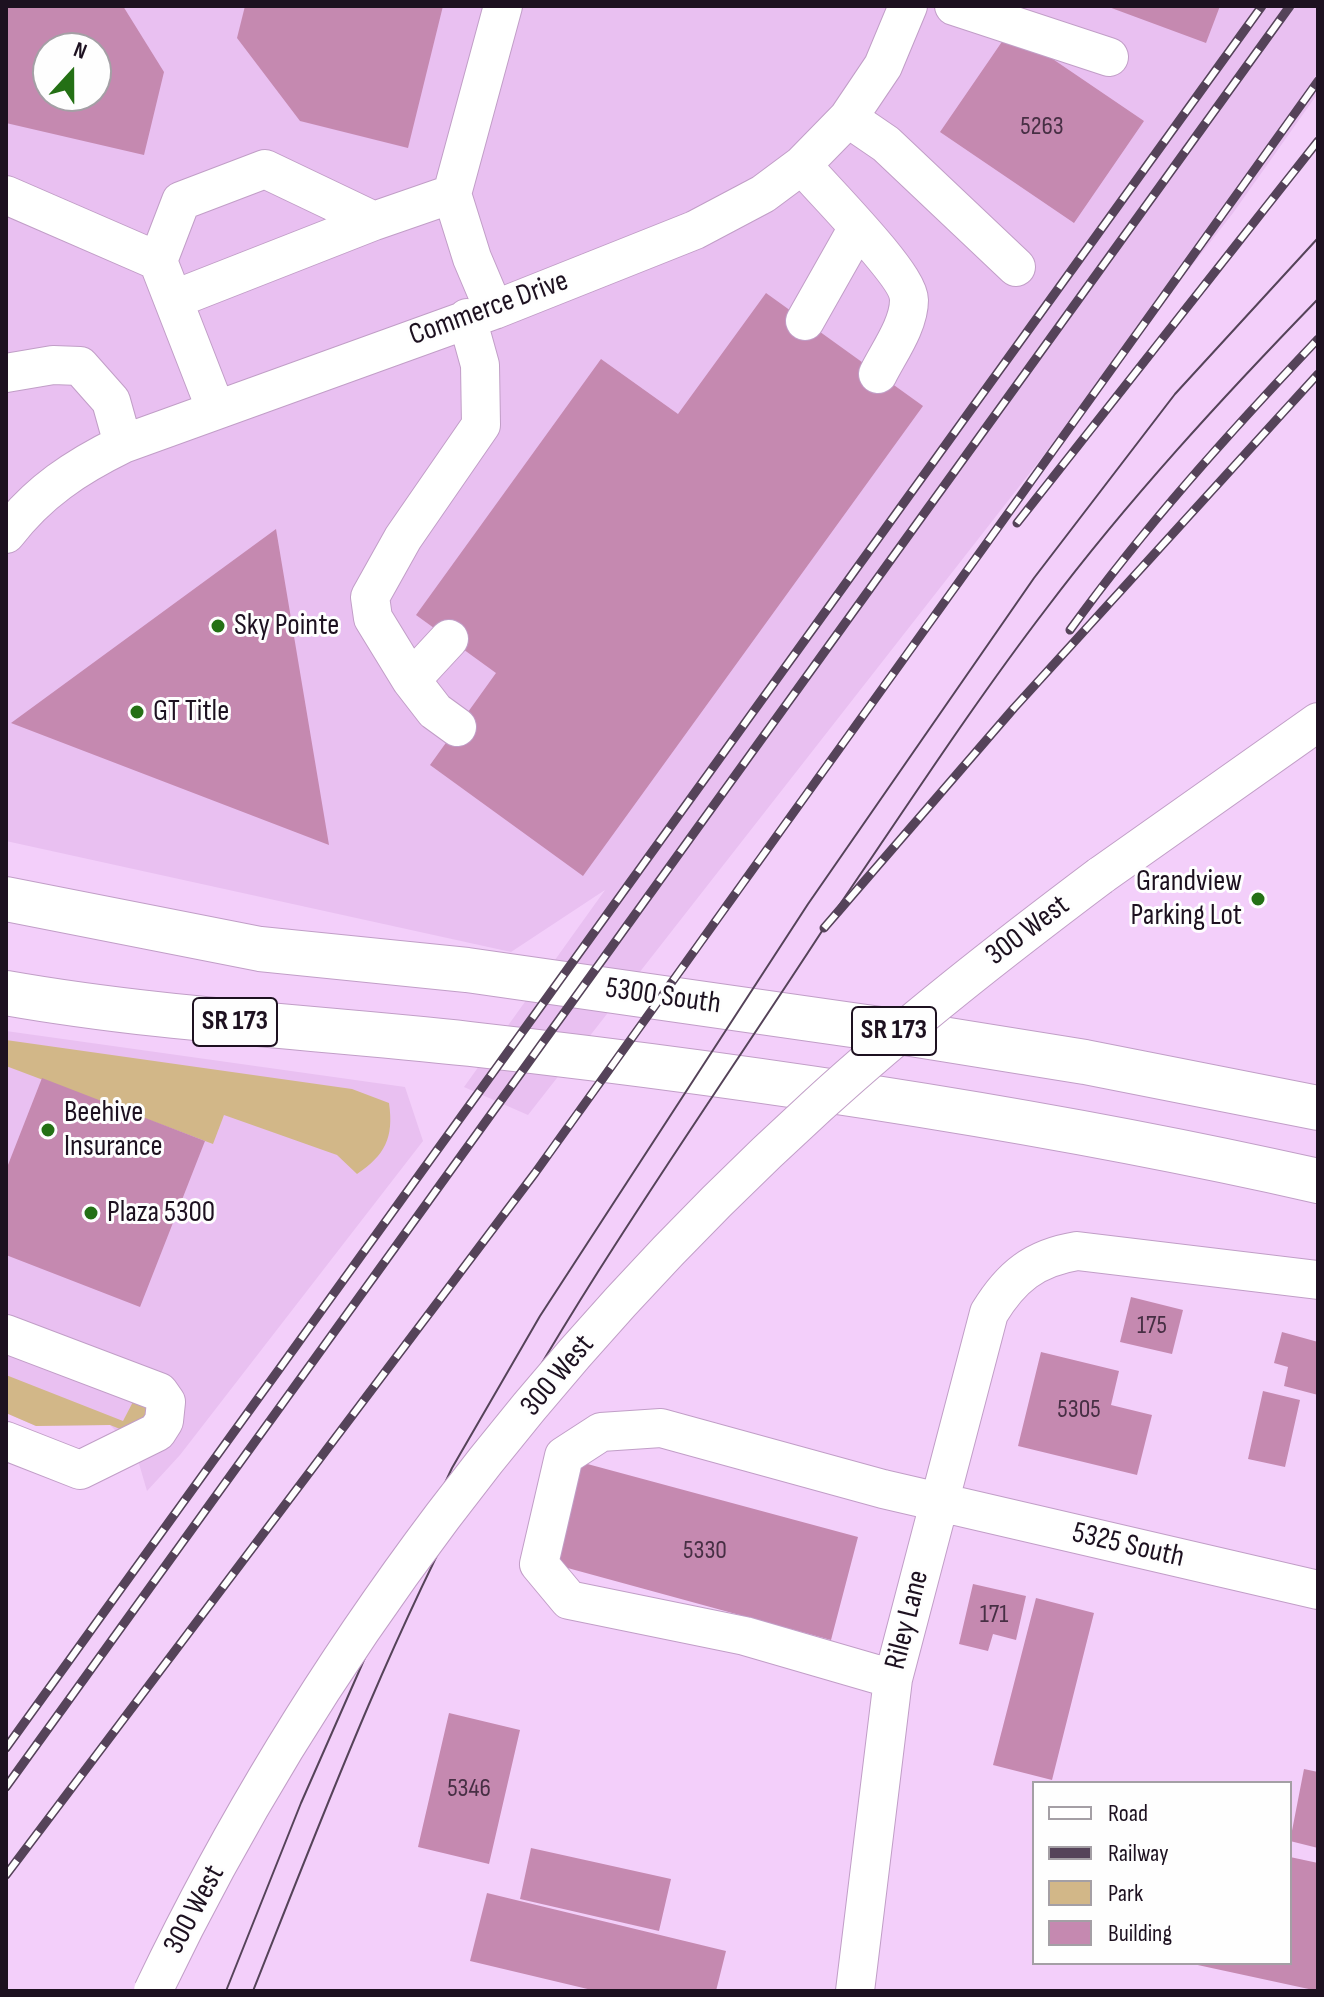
<!DOCTYPE html>
<style>
body{margin:0}
#map{position:relative;width:1324px;height:1997px;overflow:hidden;background:#f3cffa;font-family:"Sofia Sans Condensed",sans-serif}
canvas{display:block}
.frame{position:absolute;inset:0;border:8px solid #1d1120;pointer-events:none}
.legend{position:absolute;left:1032px;top:1781px;width:260px;height:184px;box-sizing:border-box;background:#fefefe;border:2px solid #a49fa5;margin:0;padding:10px 14px;list-style:none;font-size:24px;color:#1d1120}
.legend li{display:flex;align-items:center;gap:16px;height:40px}
.legend b{width:40px;border:2px solid #a49fa5}
.north{position:absolute;left:32px;top:32px;width:80px;height:80px;box-sizing:border-box;background:#fefefe;border:2px solid #a49fa5;border-radius:50%;rotate:21deg;font-size:22px;font-weight:700;line-height:32px;text-align:center;color:#1d1120}
.north::after{content:'';display:block;margin:auto;width:28px;height:36px;background:#247015;clip-path:polygon(50% 0,100% 100%,50% 72%,0 100%)}
</style>
<div id="map">
<canvas width="1324" height="1997"></canvas>
<div class="frame"></div>
<ul class="legend">
<li><b style="height:10px;background:#fff"></b>Road</li>
<li><b style="height:10px;background:#554359"></b>Railway</li>
<li><b style="height:22px;background:#d2b788"></b>Park</li>
<li><b style="height:22px;background:#c589b0"></b>Building</li>
</ul>
<div class="north">N</div>
</div>
<script>
const ctx = document.querySelector('canvas').getContext('2d');
ctx.lineJoin = 'round';
function paint(path, color) {
  ctx.fillStyle = color;
  ctx.fill(path, 'evenodd');
}
function strokePath(path, color, width, dash) {
  ctx.strokeStyle = color;
  ctx.lineWidth = width;
  ctx.lineCap = dash ? 'butt' : 'round';
  ctx.setLineDash(dash || []);
  ctx.stroke(path);
}
function drawText(font, color, halo, rows, align = 'center') {
  ctx.font = font + ' "Sofia Sans Condensed",sans-serif';
  ctx.lineWidth = 6;
  ctx.setLineDash([]);
  ctx.textBaseline = 'middle';
  ctx.strokeStyle = halo;
  ctx.fillStyle = color;
  for (const [text, x, y, turn = 0] of rows) {
    ctx.save();
    ctx.translate(x, y);
    ctx.rotate((+turn || 0) * Math.PI / 180);
    ctx.textAlign = isNaN(turn) ? turn : align;
    if (halo) ctx.strokeText(text, 0, 0);
    ctx.fillText(text, 0, 0);
    ctx.restore();
  }
}
const built = new Path2D(`
 M6 6H1318V93L1233 213 528 1115 464 1087 605 890 511 952 6 841ZM48 48H96V96H48Z
 M6 1031 405 1087 423 1141 180 1455 147 1491 135 1450 110 1425 36 1426 6 1413Z`);
const green = new Path2D(`
 M6 1040 352 1089 389 1103C394 1138 385 1155 357 1174L337 1155 224 1115 213 1144 6 1066Z
 M6 1375 123 1421 136 1396 157 1414 120 1429 110 1425 36 1426 6 1413Z`);
const building = new Path2D(`
 M6 6H123L164 72 144 155 6 123ZM48 48H96V96H48Z
 M245 6H443L408 148 300 121 237 38Z
 M1106 6H1220L1206 43Z
 M1010 30 1144 121 1074 223 940 132Z
 M766 293 923 406 583 876 430 765 496 673 416 615 601 359 678 414Z
 M276 529 329 845 11 723Z
 M42 1078 205 1141 140 1307 6 1255V1170Z
 M1131 1297 1183 1310 1172 1354 1120 1342Z
 M1282 1332 1318 1342V1395L1284 1386 1288 1367 1274 1363Z
 M1041 1352 1119 1371 1111 1405 1152 1415 1137 1475 1018 1446Z
 M1263 1391 1300 1400 1285 1467 1248 1459Z
 M580 1462 858 1537 831 1640 553 1564Z
 M973 1584 1026 1596 1016 1640 993 1634 988 1651 959 1644Z
 M1036 1598 1094 1613 1052 1780 993 1765Z
 M449 1713 520 1730 489 1864 418 1847Z
 M1304 1769 1318 1772V1848L1290 1841Z
 M531 1848 671 1879 659 1931 520 1899Z
 M1290 1857 1318 1863V1991L1193 1964 1290 1963Z
 M487 1893 726 1951 716 1991H596L470 1961Z`);
const minor = new Path2D(`
 M954 6 1109 57
 M848 118 886 144 1016 267
 M802 165C822 189 909 275 909 300 909 325 889 352 878 374
 M6 195 158 261 216 410
 M158 261 181 201 265 169 374 221 452 194
 M175 299 374 221
 M494 310 472 258 452 194 503 6
 M805 321 857 229
 M6 373 53 365 80 366 111 401 123 444
 M6 534C38 492 76 467 123 444L494 310 695 230 763 194 802 165 848 118 883 66 908 6
 M411 680 449 639
 M457 727 435 711 411 680 373 618 370 597 403 538 481 425 480 365 467 318
 M1100 876 1318 722
 M6 1334 159 1392 166 1402 164 1421 157 1432 80 1470 6 1441
 M893 1679 745 1636 569 1600 539 1564 564 1456 601 1432 661 1428 883 1489 1318 1590
 M855 1991 893 1679 989 1313C1011 1277 1034 1258 1077 1251L1318 1280`);
const major = new Path2D(`
 M6 899 260 949 467 970 880 1029 1085 1062 1318 1108
 M6 993C159 1020 315 1027 470 1044 754 1076 1039 1118 1318 1181`);
const tram = new Path2D(`
 M834 913C904 811 971 707 1046 609 1129 499 1222 398 1318 299
 M226 1991 301 1803 397 1585 452 1468 540 1316 808 904 1034 578 1175 394 1318 238
 M253 1991C321 1820 387 1646 474 1483 577 1290 705 1111 824 928`);
const rail = new Path2D(`
 M1017 523 1318 141
 M1070 630C1145 526 1230 432 1318 339
 M824 928 1014 708 1318 374
 M6 1748 1262 6
 M6 1787 1290 6
 M6 1875 535 1173 1318 81`);
const minorBridge = new Path2D(`
 M153 1991C312 1658 545 1353 818 1105 908 1023 1003 949 1100 876`);
const markers = [
 [218,626,8,"#247015"],
 [137,712,8,"#247015"],
 [1258,899,8,"#247015"],
 [48,1130,8,"#247015"],
 [91,1213,8,"#247015"]
];
const numberNames = [
 ["5263",1042,127],
 ["175",1152,1326],
 ["5305",1079,1410],
 ["5330",705,1551],
 ["171",994,1615],
 ["5346",469,1789]
];
const shields = [
 [235,1022,84],
 [894,1031,84]
];
const shieldNames = [
 ["SR 173",235,1022],
 ["SR 173",894,1031]
];
const streetNames = [
 ["Commerce Drive",489,309,-20],
 ["300 West",1028,931,-37],
 ["5300 South",663,997,8],
 ["300 West",558,1376,-50],
 ["5325 South",1128,1546,13],
 ["Riley Lane",908,1620,-76],
 ["300 West",195,1910,-62]
];
const poiNames = [
 ["Sky Pointe",234,626],
 ["GT Title",153,712],
 ["Grandview",1242,882,"right"],
 ["Parking Lot",1242,916,"right"],
 ["Beehive",64,1113],
 ["Insurance",64,1147],
 ["Plaza 5300",107,1213]
];
paint(built, '#e9c0f1');
paint(green, '#d2b788');
paint(building, '#c589b0');
strokePath(minor, '#c19ec7', 40);
strokePath(major, '#c19ec7', 46);
strokePath(minor, '#fff', 38);
strokePath(major, '#fff', 44);
strokePath(tram, '#554359', 2);
strokePath(rail, '#554359', 9);
strokePath(rail, '#fefefe', 6, [18]);
strokePath(minorBridge, '#c19ec7', 40, []);
strokePath(minorBridge, '#fff', 38);
for (const [x, y, r, color] of markers) {
  const dot = new Path2D();
  dot.arc(x, y, r, 0, 2 * Math.PI);
  ctx.fillStyle = color;
  ctx.fill(dot);
  strokePath(dot, '#fefefe', 3);
}
drawText('26px', '#472f44', null, numberNames);
for (const [x, y, w] of shields) {
  const box = new Path2D();
  box.roundRect(x - w / 2, y - 24, w, 48, 6);
  ctx.fillStyle = '#fefefe';
  ctx.fill(box);
  strokePath(box, '#1d1120', 2);
}
drawText('bold 28px', '#1d1120', null, shieldNames);
drawText('30px', '#1d1120', '#fefefe', streetNames);
drawText('30px', '#1d1120', '#fefefe', poiNames, 'left');
</script>
